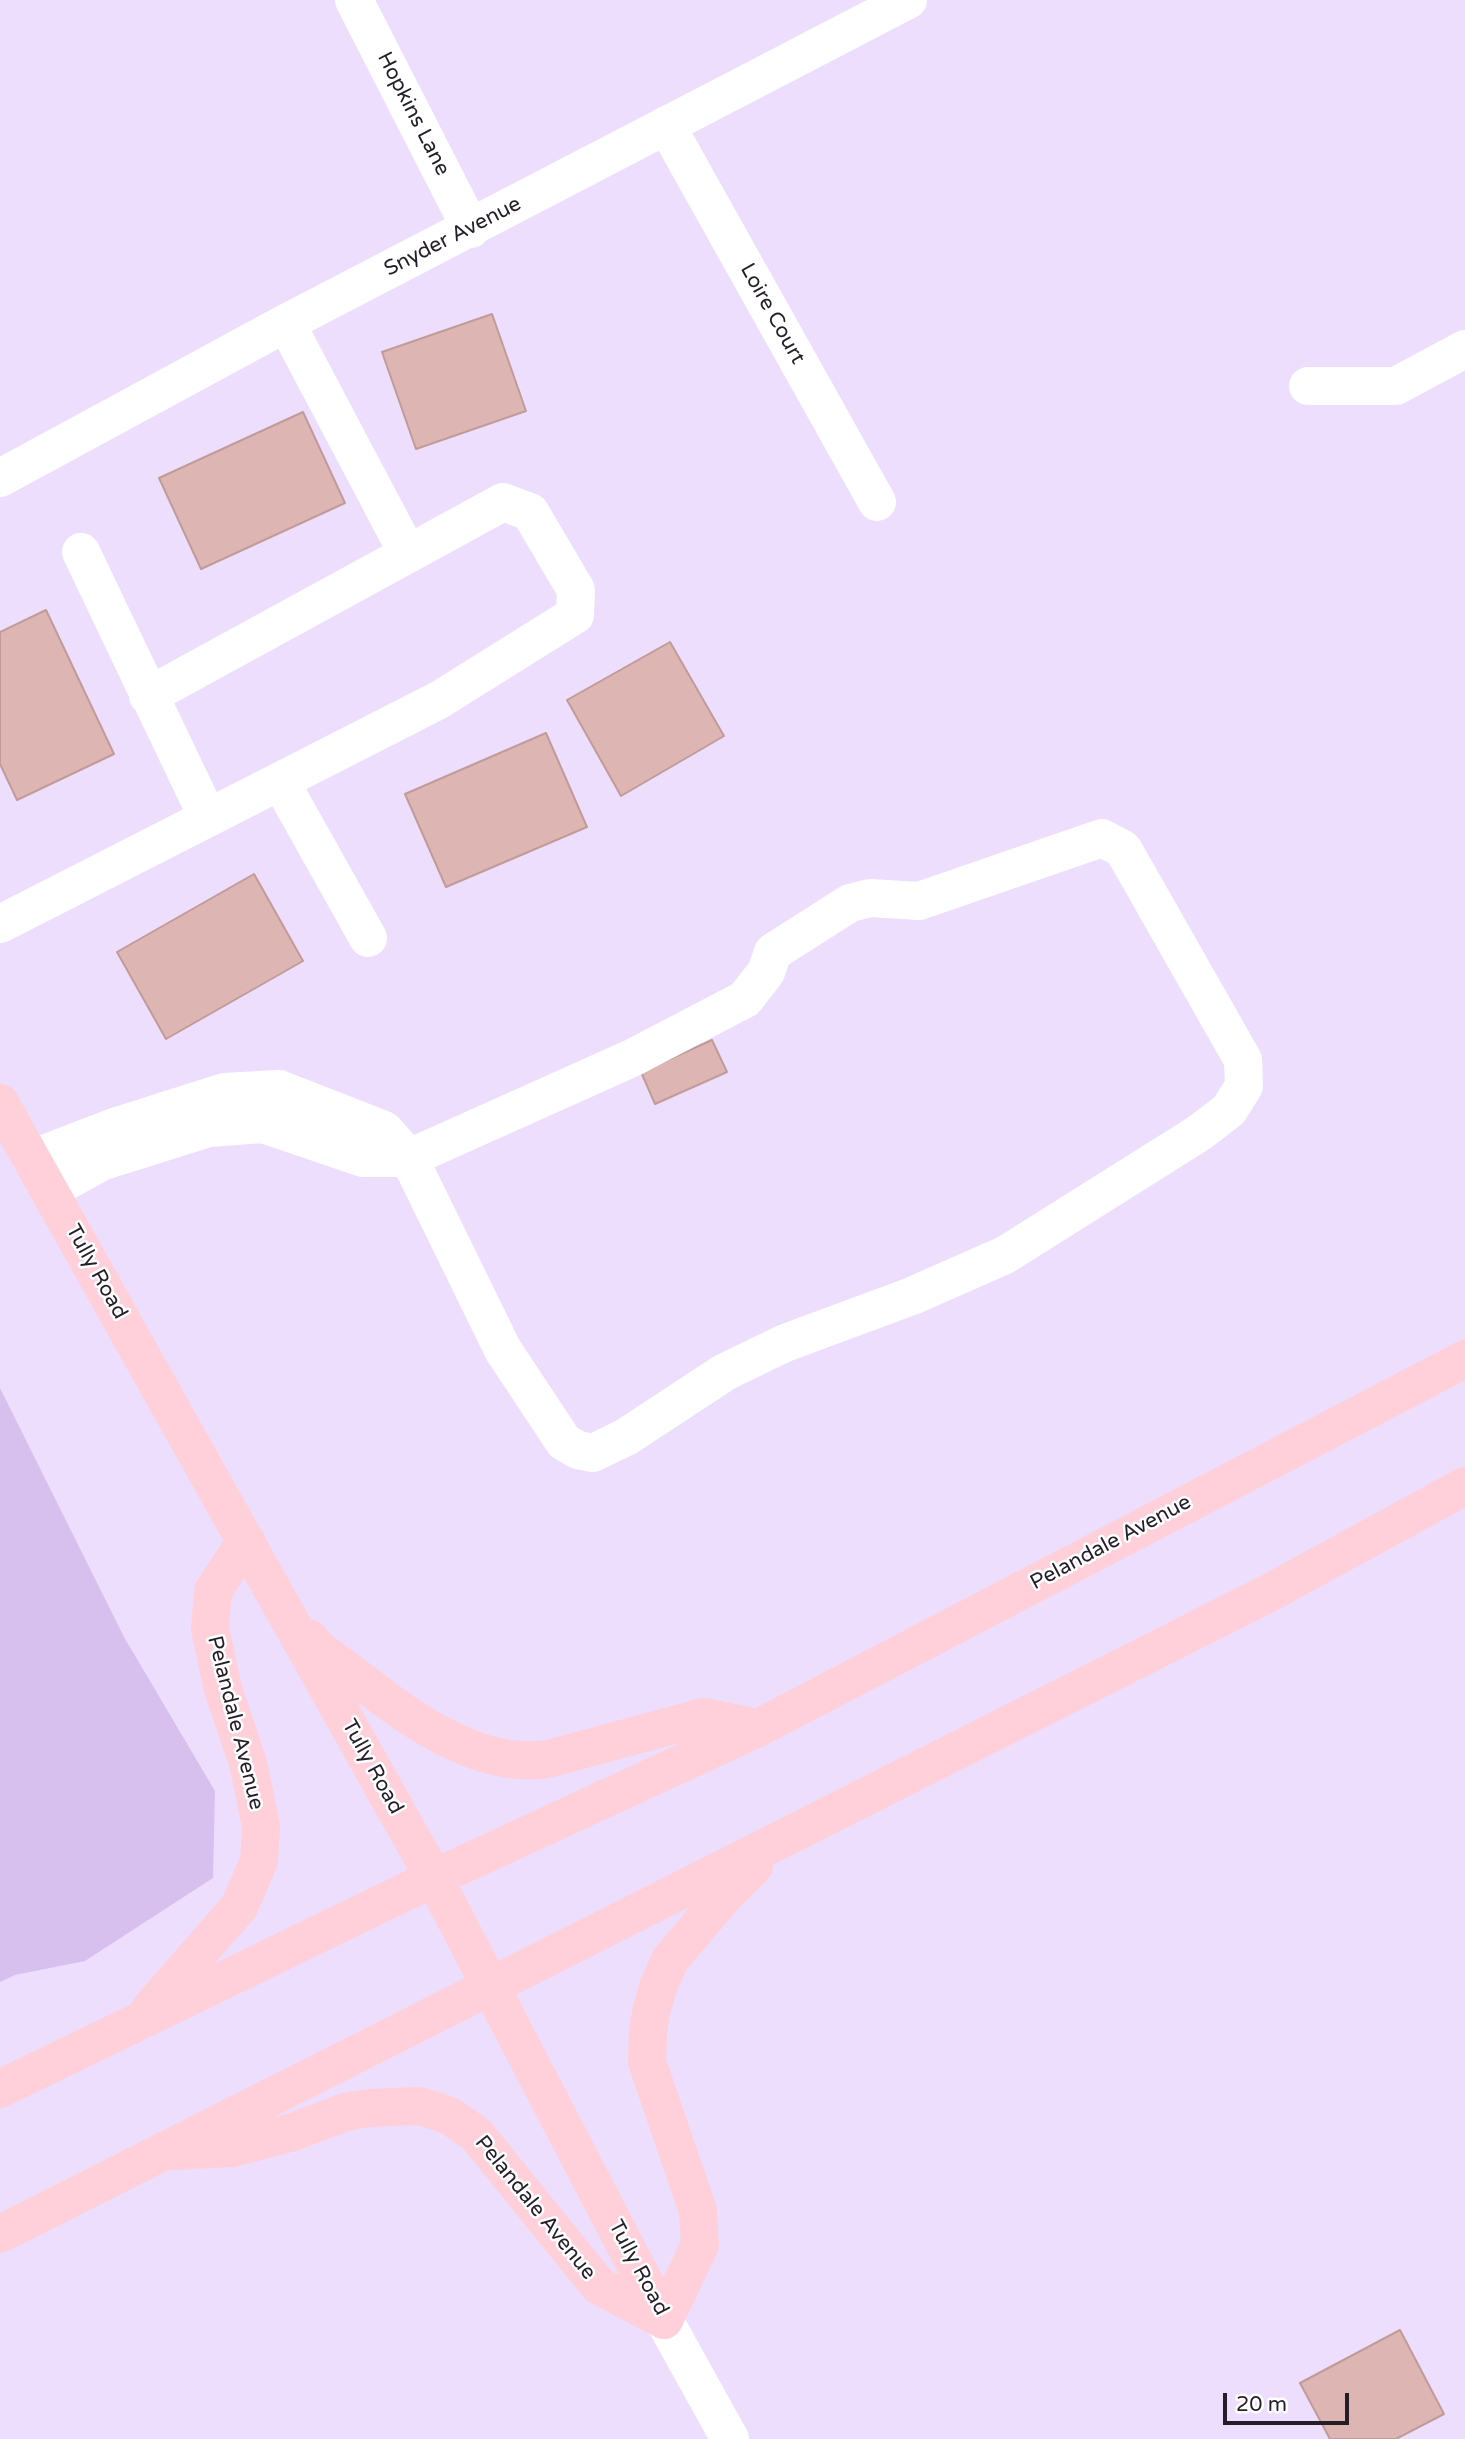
<!DOCTYPE html>
<style>
body{margin:0}
#map{position:relative;width:1465px;height:2439px;overflow:hidden;background:#eddefd;font-family:"Varela Round",sans-serif}
canvas{display:block}
.scale{position:absolute;left:1223px;top:2393px;width:126px;height:32px;box-sizing:border-box;border:4px solid #241e29;border-top:0;padding-left:9px;font-size:21px;line-height:24px;white-space:nowrap;color:#241e29;-webkit-text-stroke:5px #fff;paint-order:stroke}
</style>
<div id="map">
<canvas width="1465" height="2439"></canvas>
<div class="scale">20 m</div>
</div>
<script>
const ctx = document.querySelector('canvas').getContext('2d');
ctx.lineJoin = 'round';
function paint(path, color) {
  ctx.fillStyle = color;
  ctx.fill(path, 'evenodd');
}
function strokePath(path, color, width, dash) {
  ctx.strokeStyle = color;
  ctx.lineWidth = width;
  ctx.lineCap = dash ? 'butt' : 'round';
  ctx.setLineDash(dash || []);
  ctx.stroke(path);
}
function drawText(font, color, halo, rows, align = 'center') {
  ctx.font = font + ' "Varela Round",sans-serif';
  ctx.lineWidth = 5;
  ctx.setLineDash([]);
  ctx.textBaseline = 'middle';
  ctx.strokeStyle = halo;
  ctx.fillStyle = color;
  for (const [text, x, y, turn = 0] of rows) {
    ctx.save();
    ctx.translate(x, y);
    ctx.rotate((+turn || 0) * Math.PI / 180);
    ctx.textAlign = isNaN(turn) ? turn : align;
    if (halo) ctx.strokeText(text, 0, 0);
    ctx.fillText(text, 0, 0);
    ctx.restore();
  }
}
const green = new Path2D(`
 M0 1388 124 1637 215 1791 213 1878 85 1961 15 1975 0 1982Z`);
const building = new Path2D(`
 M492 314 526 411 416 449 382 352Z
 M303 412 345 503 201 569 159 478Z
 M46 610 114 754 17 800 0 764V632Z
 M670 642 724 736 621 796 567 700Z
 M546 733 587 827 446 887 405 794Z
 M254 874 303 961 166 1039 117 952Z
 M712 1040 727 1072 655 1104 641 1072Z
 M1400 2330 1444 2414 1396 2439H1330L1300 2383Z`);
const minor = new Path2D(`
 M354 0 471 229
 M666 125 877 502
 M286 323 408 554
 M1308 386H1396L1465 349
 M0 478 286 323 908 0
 M81 552 208 818
 M280 781 368 938
 M0 924 439 700 575 615 576 590 530 512 503 502 148 696
 M31 1159 117 1126 224 1092 279 1089 384 1130 409 1158 503 1350 564 1442 578 1450 593 1453 626 1437 725 1372 785 1343 912 1296 1005 1255 1199 1133 1229 1110 1244 1086 1243 1060 1123 849 1102 838 919 901 870 898 850 903 773 952 766 972 745 999 632 1058 409 1158H363L263 1124 209 1128 101 1162 50 1190
 M664 2320 730 2439`);
const major = new Path2D(`
 M0 1103 434 1878 664 2320
 M310 1639C319 1652 338 1663 351 1673 405 1715 479 1773 552 1758L703 1717 758 1728
 M150 2009 239 1907 259 1861 261 1826 248 1763 223 1689 210 1628 213 1591 246 1541
 M0 2089 434 1878 758 1728 1465 1359
 M175 2151 232 2148 293 2132 345 2112 370 2108 420 2106 448 2115 476 2134 599 2286 664 2320
 M0 2234 1271 1592 1465 1486
 M664 2320 700 2245 698 2211 647 2062 648 2032 651 2012 658 1987 670 1960 724 1896 754 1866`);
const streetNames = [
 ["Hopkins Lane",413,114,63],
 ["Snyder Avenue",453,237,-27],
 ["Loire Court",772,314,61],
 ["Tully Road",96,1272,61],
 ["Pelandale Avenue",1111,1543,-28],
 ["Pelandale Avenue",235,1723,76],
 ["Tully Road",372,1767,61],
 ["Pelandale Avenue",535,2208,51],
 ["Tully Road",638,2268,62]
];
paint(green, '#d7c0ee');
paint(building, '#ddb6b3');
strokePath(building, '#c19b99', 2);
strokePath(minor, '#fff', 38);
strokePath(major, '#ffd0d9', 38);
drawText('21px', '#241e29', '#fff', streetNames);
</script>
